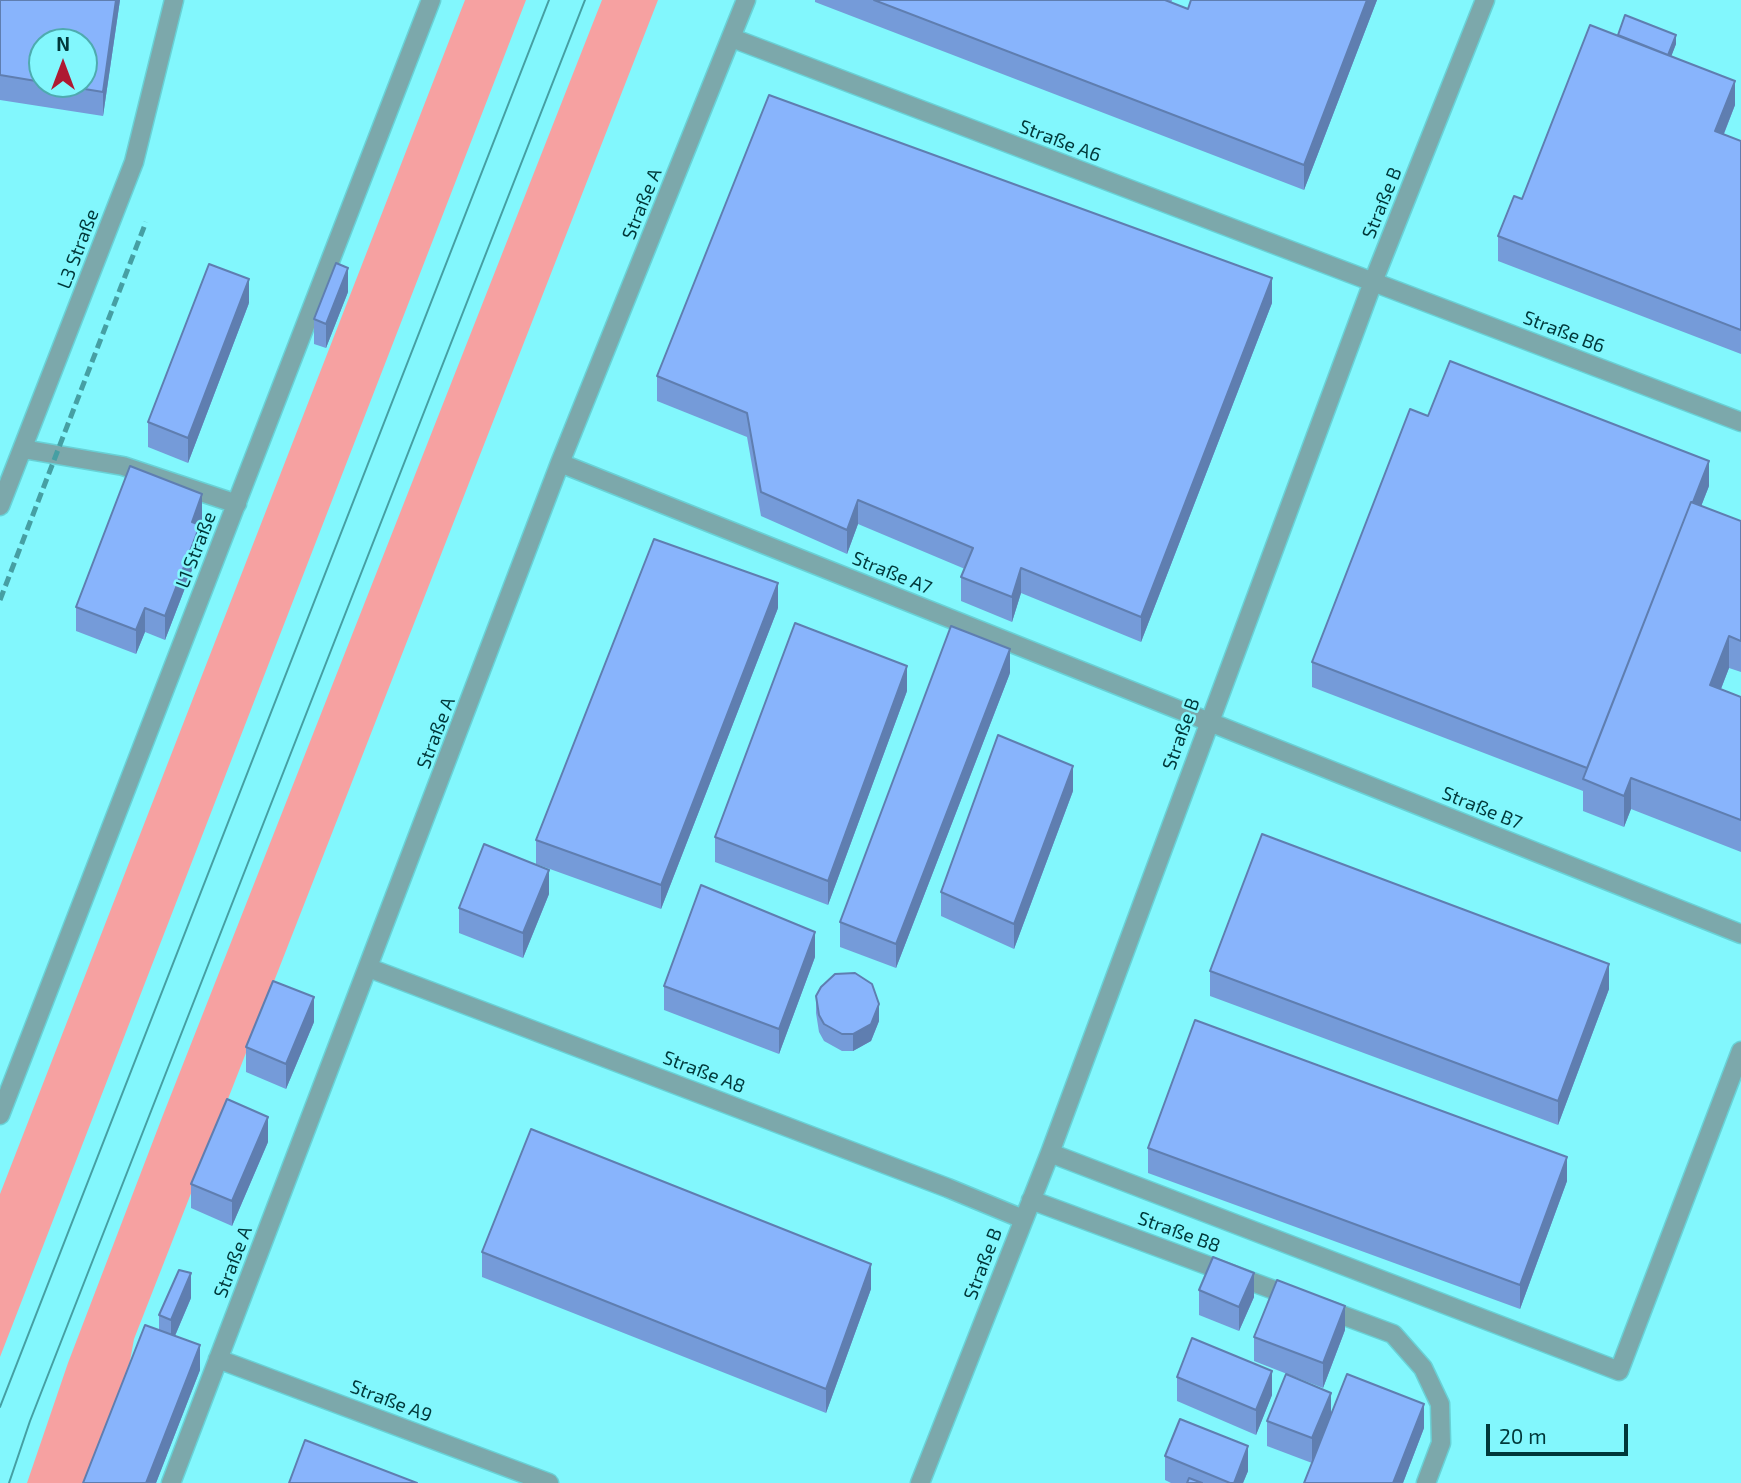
<!DOCTYPE html>
<meta charset="utf-8">
<style>
body{margin:0}
#map{position:relative;width:1741px;height:1483px;overflow:hidden;background:#82f7fd;font-family:"Exo 2",sans-serif}
canvas{display:block}
.north{position:absolute;left:28px;top:28px;width:70px;height:70px;box-sizing:border-box;background:#82f7fd;border:2px solid #4eabaf;border-radius:50%;rotate:0deg;font-size:19px;font-weight:700;line-height:28px;text-align:center;color:#00383a}
.north::after{content:'';display:block;margin:auto;width:24px;height:32px;background:#ae1932;clip-path:polygon(50% 0,100% 100%,50% 72%,0 100%)}
.scale{position:absolute;left:1486px;top:1424px;width:142px;height:32px;box-sizing:border-box;border:4px solid #00383a;border-top:0;padding-left:9px;font-size:21px;line-height:24px;white-space:nowrap;color:#00383a;-webkit-text-stroke:5px #82f7fd;paint-order:stroke}
</style>
<div id="map">
<canvas width="1741" height="1483"></canvas>
<div class="north">N</div>
<div class="scale">20 m</div>
</div>
<script>
const ctx = document.querySelector('canvas').getContext('2d');
ctx.lineJoin = 'round';
function paint(path, color) {
  ctx.fillStyle = color;
  ctx.fill(path, 'evenodd');
}
function strokePath(path, color, width, dash) {
  ctx.strokeStyle = color;
  ctx.lineWidth = width;
  ctx.lineCap = dash ? 'butt' : 'round';
  ctx.setLineDash(dash || []);
  ctx.stroke(path);
}
function drawText(font, color, halo, rows, align = 'center') {
  ctx.font = font + ' "Exo 2",sans-serif';
  ctx.lineWidth = 5;
  ctx.setLineDash([]);
  ctx.textBaseline = 'middle';
  ctx.strokeStyle = halo;
  ctx.fillStyle = color;
  for (const [text, x, y, turn = 0] of rows) {
    ctx.save();
    ctx.translate(x, y);
    ctx.rotate((+turn || 0) * Math.PI / 180);
    ctx.textAlign = isNaN(turn) ? turn : align;
    if (halo) ctx.strokeText(text, 0, 0);
    ctx.fillText(text, 0, 0);
    ctx.restore();
  }
}
const green = new Path2D(`
 M465 0H526L0 1357V1194Z
 M602 0H658L134 1339 130 1361 88 1483H27L68 1363 163 1115Z`);
const lane = new Path2D(`
 M732 38 1741 422
 M23 449 123 466 237 504
 M560 463 1741 934
 M0 506 134 162 174 0
 M369 968 948 1188 1023 1219
 M0 1115 431 0
 M1050 1153 1619 1371 1741 1051
 M1031 1200 1293 1297
 M1323 1308 1393 1334 1423 1368 1440 1404 1441 1443 1426 1483
 M218 1359 549 1483
 M171 1483 560 463 746 0
 M920 1483 1050 1153 1373 282 1485 0`);
const tram = new Path2D(`
 M0 1407 549 0
 M9 1483 30 1421 585 0`);
const rail = new Path2D(`
 M0 600 146 222`);
const wall = new Path2D(`
 M0 0H120L103 116 0 100ZM42 42 84 84H42Z
 M815 0H1172L1171 3 1188 9 1377 0 1304 190 815 2Z
 M1618 35 1676 44 1671 56 1735 105 1724 134 1741 141V354L1498 261V236L1522 199Z
 M348 292 326 348 314 344V319Z
 M249 303 188 463 148 447V422Z
 M1272 303 1141 642 1021 593 1012 622 961 601V577L965 569 858 524 847 554 761 516 747 437 657 401V376Z
 M1709 486 1701 506 1741 521V672L1729 668 1721 689 1741 697V852L1631 809 1624 827 1583 811V791L1312 687V662Z
 M202 519 200 525V549L165 640 145 632 136 654 76 631V607Z
 M778 608 661 909 536 864V840Z
 M1010 673 896 968 840 947V922Z
 M907 691 828 905 715 862V837Z
 M1073 791 1014 949 941 916V892Z
 M549 894 523 958 459 933V908Z
 M815 957 779 1054 664 1010V986Z
 M1210 971 1609 989 1558 1125 1210 996Z
 M816 996 879 1021 871 1041 853 1051H842L824 1041 819 1032 816 1013Z
 M314 1022 286 1089 246 1072V1047Z
 M268 1142 232 1226 191 1208V1184Z
 M1148 1148 1567 1181 1520 1309 1148 1173Z
 M482 1252 871 1289 826 1413 482 1277Z
 M1199 1290 1254 1297 1239 1331 1199 1315Z
 M191 1298 175 1336 200 1370 156 1483H83L159 1330V1315Z
 M1345 1330 1323 1388 1254 1361V1337Z
 M1177 1377 1272 1395 1256 1435 1177 1401Z
 M1331 1415 1424 1428 1403 1483H1304L1312 1463 1267 1446V1421Z
 M1165 1456 1248 1471 1243 1483H1171L1165 1480Z`);
const shadedWall = new Path2D(`
 M116 0H120L103 116V92Z
 M1367 0H1377L1304 190V165Z
 M1676 35V44L1663 78V69Z
 M1735 81V105L1715 156V131Z
 M348 268V292L326 348V324Z
 M1272 278V303L1141 642V617Z
 M249 279V303L188 463V438Z
 M1709 461V486L1593 784 1589 769Z
 M202 494V519L192 546V522Z
 M858 500V524L847 554V530Z
 M200 525V549L165 640V616Z
 M1021 568V593L1012 622V597Z
 M778 583V608L661 909V885Z
 M145 608V632L136 654V630Z
 M1729 636V668L1710 717V685Z
 M1010 649V673L896 968V944Z
 M907 666V691L828 905V881Z
 M1073 766V791L1014 949V924Z
 M1631 778V809L1624 827V796Z
 M549 870V894L523 958V933Z
 M815 932V957L779 1054V1029Z
 M1609 964V989L1558 1125V1101Z
 M314 997V1022L286 1089V1064Z
 M879 1004V1021L871 1041 853 1051V1034Z
 M268 1117V1142L232 1226V1201Z
 M1567 1157V1181L1520 1309V1285Z
 M871 1264V1289L826 1413V1389Z
 M191 1273V1298L171 1345V1320Z
 M1254 1273V1297L1239 1331V1307Z
 M1345 1306V1330L1323 1388V1363Z
 M200 1345V1370L156 1483H146Z
 M1272 1371V1395L1256 1435V1410Z
 M1331 1393V1417L1312 1463V1438Z
 M1424 1404V1428L1403 1483H1393Z
 M1248 1446V1471L1243 1483H1234Z`);
const building = new Path2D(`
 M0 0H116L103 92 54 84H84V42H42V82L0 75Z
 M874 0H1165L1188 9 1191 0H1367L1304 165Z
 M1625 15 1676 35 1668 55 1618 35Z
 M1590 25 1735 81 1715 131 1741 141V330L1498 236 1514 196 1522 199Z
 M769 95 1272 278 1141 617 1021 568 1012 597 961 577 973 548 858 500 847 530 761 492 747 413 657 376Z
 M336 263 348 268 326 324 314 319Z
 M209 264 249 279 188 438 148 422Z
 M1450 361 1709 461 1693 502H1691L1587 768 1312 662 1410 409 1428 416Z
 M130 466 202 494 192 522 200 525 165 616 145 608 136 630 76 607Z
 M1691 502 1741 521V641L1729 636 1710 685 1741 697V820L1631 778 1624 796 1583 779Z
 M654 539 778 583 661 885 536 840Z
 M795 623 907 666 828 881 715 837Z
 M951 626 1010 649 896 944 840 922Z
 M998 735 1073 766 1014 924 941 892Z
 M1262 834 1609 964 1558 1101 1210 971Z
 M484 844 549 870 523 933 459 908Z
 M701 885 815 932 779 1029 664 986Z
 M855 973 872 984 879 1004 871 1024 853 1034H842L824 1024 819 1015 816 996 821 987 835 974Z
 M273 981 314 997 286 1064 246 1047Z
 M1195 1020 1567 1157 1520 1285 1148 1148Z
 M227 1099 268 1117 232 1201 191 1184Z
 M531 1129 871 1264 826 1389 482 1252Z
 M1213 1257 1254 1273 1239 1307 1199 1290Z
 M179 1270 191 1273 171 1320 159 1315Z
 M1277 1280 1345 1306 1323 1363 1254 1337Z
 M145 1325 200 1345 146 1483H83Z
 M1192 1338 1272 1371 1256 1410 1177 1377Z
 M1286 1374 1331 1393 1312 1438 1267 1421Z
 M1347 1374 1424 1404 1393 1483H1304Z
 M1180 1419 1248 1446 1234 1483H1230L1165 1456Z
 M305 1440 417 1483H289Z
 M1189 1478 1202 1483H1187Z`);
const streetNames = [
 ["Straße A6",1060,141,21],
 ["Straße B",1382,203,-68],
 ["Straße A",642,204,-68],
 ["L3 Straße",78,249,-69],
 ["Straße B6",1564,332,21],
 ["L1 Straße",196,550,-69],
 ["Straße A7",892,573,22],
 ["Straße A",436,733,-69],
 ["Straße B",1181,734,-70],
 ["Straße B7",1482,808,22],
 ["Straße A8",704,1072,21],
 ["Straße B8",1179,1232,20],
 ["Straße A",233,1262,-69],
 ["Straße B",983,1264,-69],
 ["Straße A9",391,1401,21]
];
paint(green, '#f6a1a1');
strokePath(lane, '#68d1d6', 21);
strokePath(lane, '#7ca8ab', 18);
strokePath(tram, '#469fa3', 2);
strokePath(rail, '#469fa3', 5, [10, 5]);
paint(wall, '#759bd9');
paint(shadedWall, '#5f7eb0');
paint(building, '#88b4fc');
strokePath(building, '#5f7eb0', 2);
drawText('19px', '#00383a', '#82f7fd', streetNames);
</script>
